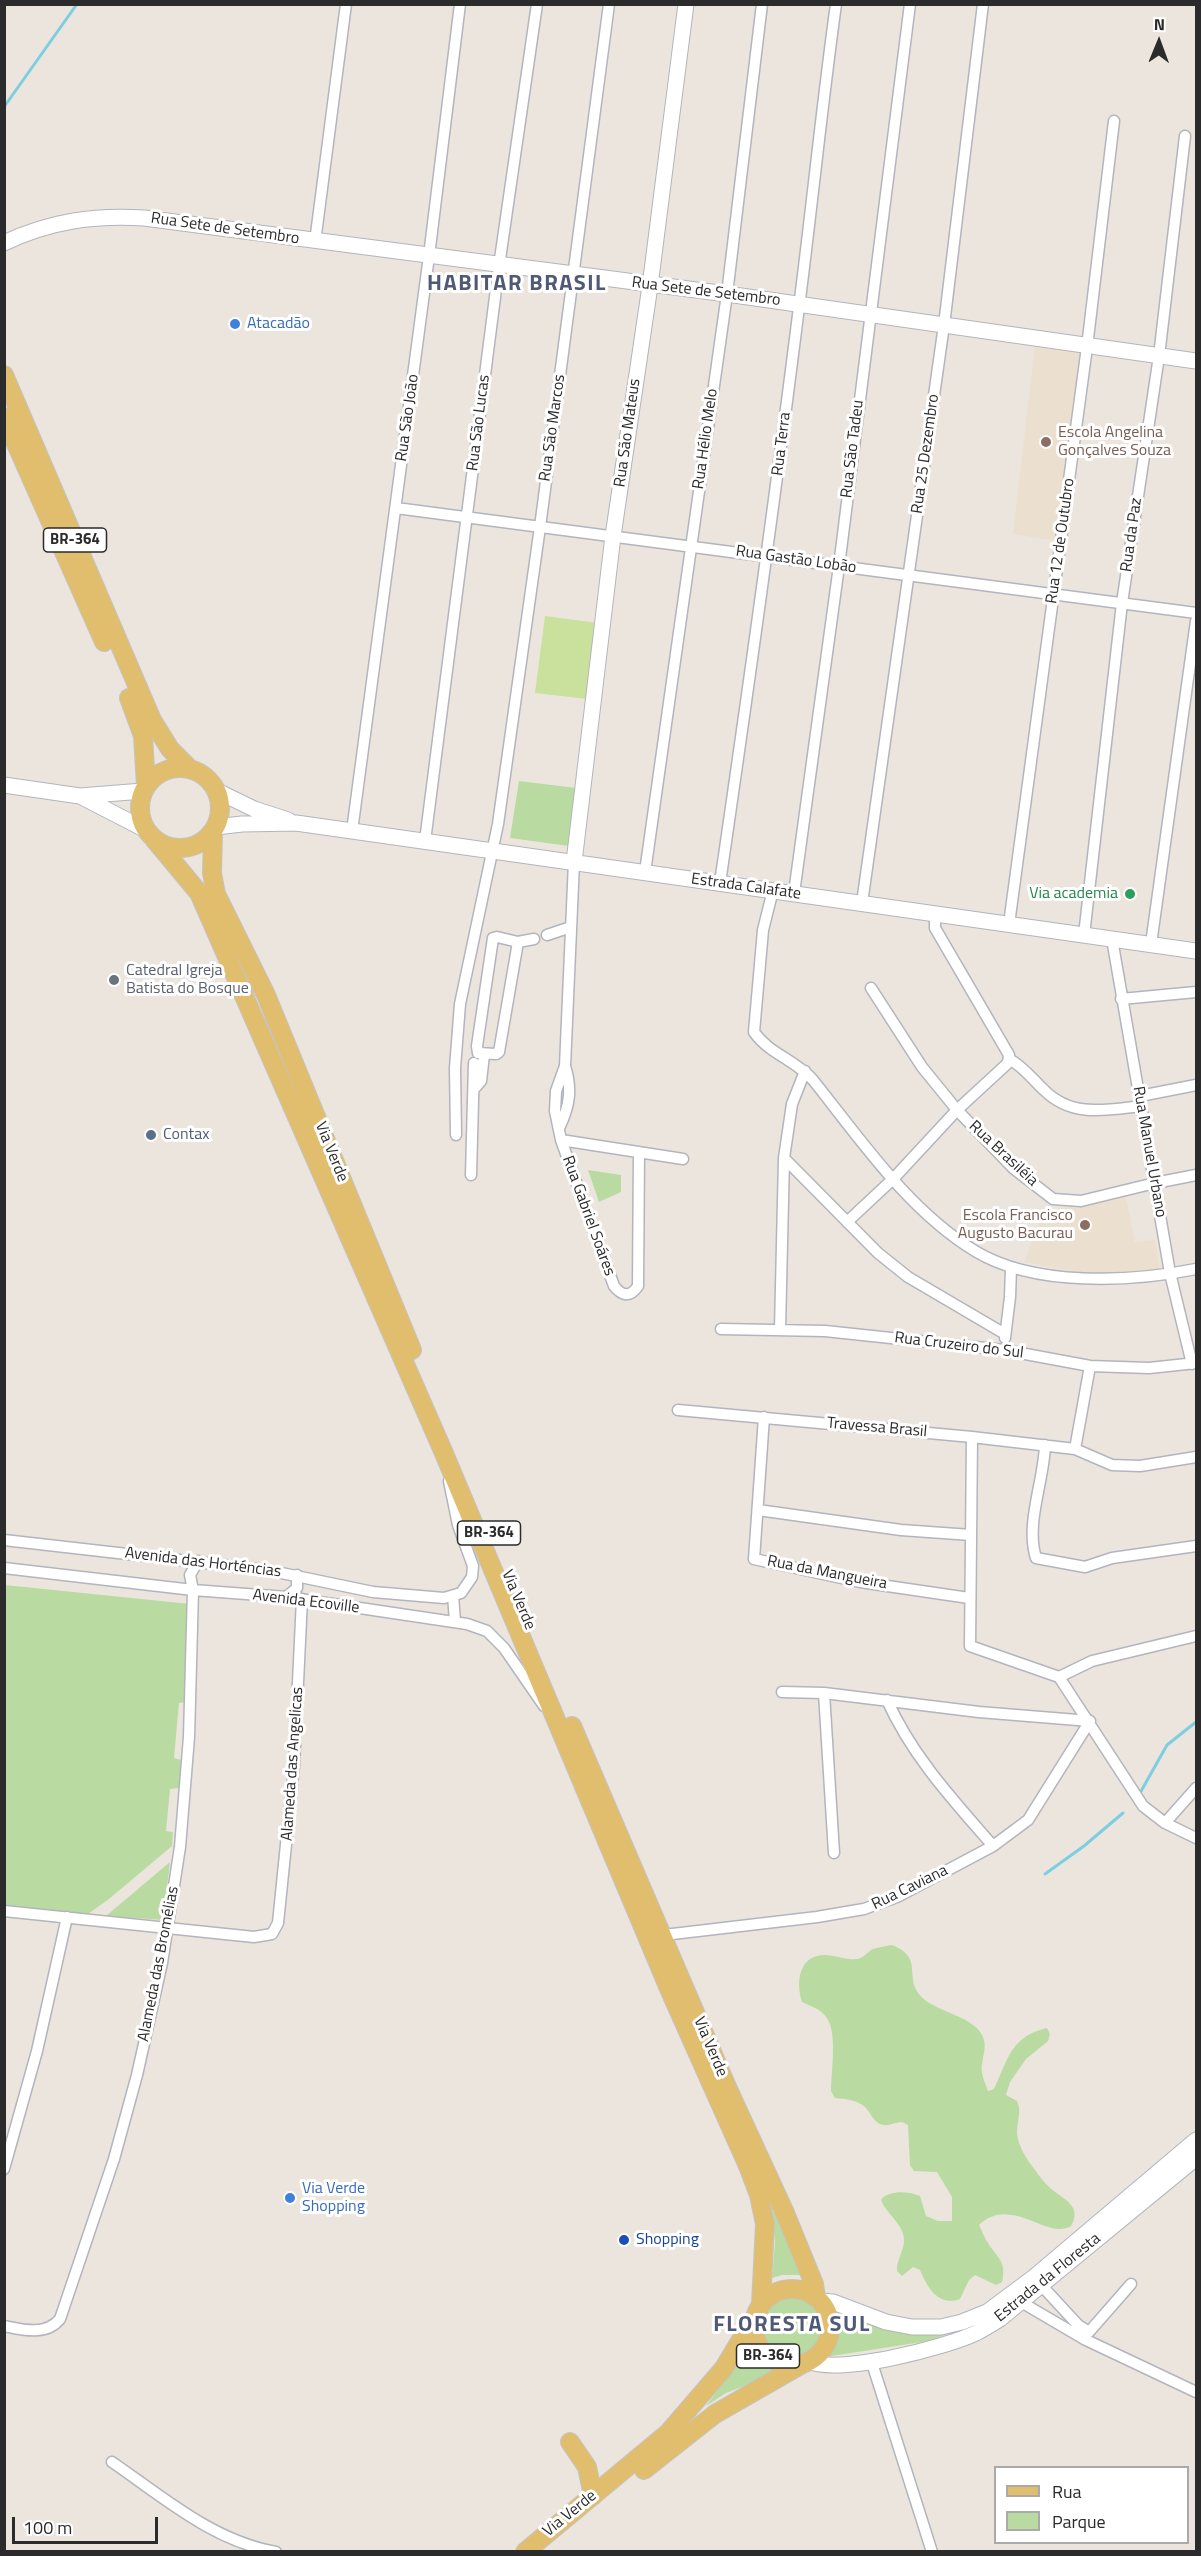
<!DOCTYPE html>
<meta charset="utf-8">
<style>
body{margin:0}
#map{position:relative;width:1201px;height:2556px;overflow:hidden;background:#ebe5de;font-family:"Titillium Web",sans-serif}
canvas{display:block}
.frame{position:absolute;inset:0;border:6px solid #2b2b2b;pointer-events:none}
.legend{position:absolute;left:994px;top:2466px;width:195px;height:78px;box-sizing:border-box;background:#fff;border:2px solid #aaa;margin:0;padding:8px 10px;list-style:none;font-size:18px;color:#2b2b2b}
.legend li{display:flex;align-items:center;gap:12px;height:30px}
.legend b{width:30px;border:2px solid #aaa}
.north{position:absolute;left:1129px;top:12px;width:60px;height:60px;-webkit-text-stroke:4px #fff;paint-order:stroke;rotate:1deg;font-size:16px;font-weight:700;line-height:24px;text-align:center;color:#2b2b2b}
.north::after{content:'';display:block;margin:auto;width:21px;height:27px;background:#2b2b2b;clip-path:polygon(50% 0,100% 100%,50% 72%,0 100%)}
.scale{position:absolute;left:12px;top:2517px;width:146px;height:27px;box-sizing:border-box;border:3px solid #2b2b2b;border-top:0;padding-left:8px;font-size:18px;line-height:21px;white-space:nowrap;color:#2b2b2b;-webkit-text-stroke:4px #fff;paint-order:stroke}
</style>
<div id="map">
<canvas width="1201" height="2556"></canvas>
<div class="frame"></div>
<ul class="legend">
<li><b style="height:8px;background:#e1be6d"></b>Rua</li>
<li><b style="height:16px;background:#b9dba1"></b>Parque</li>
</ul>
<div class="north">N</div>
<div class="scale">100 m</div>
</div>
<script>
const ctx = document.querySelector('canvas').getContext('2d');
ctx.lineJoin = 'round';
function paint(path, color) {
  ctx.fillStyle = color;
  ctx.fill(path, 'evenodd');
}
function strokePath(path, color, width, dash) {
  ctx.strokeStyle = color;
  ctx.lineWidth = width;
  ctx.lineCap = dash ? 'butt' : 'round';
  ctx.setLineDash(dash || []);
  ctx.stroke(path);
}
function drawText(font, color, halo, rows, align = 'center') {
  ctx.font = font + ' "Titillium Web",sans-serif';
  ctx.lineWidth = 6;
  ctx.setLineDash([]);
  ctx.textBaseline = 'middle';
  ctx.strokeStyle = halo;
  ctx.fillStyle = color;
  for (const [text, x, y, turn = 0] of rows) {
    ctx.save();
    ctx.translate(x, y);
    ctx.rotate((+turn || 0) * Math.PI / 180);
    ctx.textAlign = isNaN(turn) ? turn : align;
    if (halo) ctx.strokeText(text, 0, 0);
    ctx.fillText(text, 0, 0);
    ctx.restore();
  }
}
const education = new Path2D(`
 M1035 345 1081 350 1056 541 1013 534Z
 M1126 1198 1135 1242 1155 1240 1160 1271 1093 1275 1024 1262 1044 1211Z`);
const green = new Path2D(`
 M519 781 576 788 569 846 510 838Z
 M588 1170 621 1175V1192L599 1202Z
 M5 1585 190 1604 186 1702 179 1703 174 1758 181 1760 179 1788 170 1789 166 1831 173 1832 172 1846 109 1899 88 1914 5 1905Z
 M170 1862 163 1920 106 1916Z
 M892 1945C927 1959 900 1979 925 2000 940 2012 976 2018 983 2037 988 2048 980 2062 982 2073 983 2079 986 2085 988 2091L994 2089C1008 2059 1011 2036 1047 2028L1050 2034 1048 2041 1026 2059 1010 2082 1006 2095 1017 2101C1022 2111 1017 2121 1017 2133 1018 2146 1027 2160 1035 2170 1039 2176 1045 2183 1050 2188 1063 2199 1083 2206 1071 2226 1048 2241 1011 2194 979 2225 982 2231 984 2237 988 2243 997 2258 1007 2261 1002 2282L996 2285 975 2275 969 2280 960 2299C938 2307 927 2287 920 2270L913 2267 902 2276 897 2271C896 2260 905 2250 904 2238 902 2222 886 2214 881 2200 888 2190 909 2191 920 2196L926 2216 938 2221H952V2197L937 2172 914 2171 910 2165 908 2125 902 2122C896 2122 889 2126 883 2125 874 2123 872 2115 866 2108 858 2100 846 2099 835 2098L831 2091C831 2073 838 2031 826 2017 821 2009 810 2006 802 2002 796 1983 798 1956 824 1955 835 1955 844 1960 857 1959 864 1958 867 1952 873 1949 879 1947 886 1946 892 1945Z
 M772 2203 802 2275H782L772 2278 775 2242Z
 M761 2327a31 31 0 1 1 62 0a31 31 0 1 1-62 0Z
 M835 2309 886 2329 975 2323 929 2341 825 2357C836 2340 836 2329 835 2309Z
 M743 2344C753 2360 765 2366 783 2371L726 2393 706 2406 730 2373Z`);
const pitch = new Path2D(`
 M545 616 598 623 587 699 535 693Z`);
const stream = new Path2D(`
 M4 107 77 4
 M1140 1793 1167 1745 1196 1722
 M1045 1874 1084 1846 1123 1813`);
const street = new Path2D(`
 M315 242 346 4
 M396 508 1196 613
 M352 831 429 256 460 4
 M425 841 499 266 537 4
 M645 872 727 294 762 4
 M720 883C748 691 775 499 799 307 812 206 822 105 836 4
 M773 890 763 930 754 1032C769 1054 796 1060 813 1080 861 1140 908 1210 975 1251 1034 1287 1131 1282 1196 1269
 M794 893 839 566 910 4
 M862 903 944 325 983 4
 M1009 924 1087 347 1114 121
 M547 935 571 927
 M1084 935 1122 603 1159 356 1185 136
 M1112 939 1170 1273 1192 1364
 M518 942 499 1052 496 1054 478 1053 477 1046 493 938 497 937 518 942 534 939
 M1151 944 1196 621
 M871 988 922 1067 957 1110 1013 1168 1053 1199 1081 1201 1155 1183 1196 1175
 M1121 999 1196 992
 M1009 1059C1023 1066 1032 1079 1044 1090 1072 1118 1106 1110 1141 1106
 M565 1066 556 1091 555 1111 561 1140 614 1286C622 1296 630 1298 638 1286L639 1152
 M474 1089 481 1081 484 1055
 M1140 1096 1196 1085
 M560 1126C570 1105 572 1088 565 1066L574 862
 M456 1135 455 1068 460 1004 498 824 540 527 609 4
 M561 1140 683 1159
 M784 1158 878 1253 908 1277 1005 1334
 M471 1175 474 1063
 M847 1222 893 1179 957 1110 1008 1063 1009 1055 935 928V913
 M721 1329 825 1331 1004 1350 1090 1366 1149 1368 1196 1363
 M780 1329 784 1158 792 1104 805 1071
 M1005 1338 1010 1297 1011 1268
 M678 1410 972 1437 1075 1449 1112 1465 1140 1466 1196 1457
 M764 1417 754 1559 860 1582 969 1598
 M972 1437 970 1646 1059 1677
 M1045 1445C1044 1481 1025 1524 1036 1558L1085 1567 1112 1558 1196 1546
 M1075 1449 1090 1366
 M758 1510 901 1530 971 1535
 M4 1540 267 1570 373 1592 444 1598 461 1593 472 1577 473 1566 458 1525 449 1481
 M4 1568 193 1590 286 1597 467 1624 487 1631 504 1648 544 1706
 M453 1596 455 1621
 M286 1597 297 1588V1575
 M1059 1677 1143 1806 1165 1823 1196 1838
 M1059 1677 1092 1661 1196 1636
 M824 1693 834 1853
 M887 1700C912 1756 953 1800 993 1846
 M1165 1823 1196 1788
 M4 1911 254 1937 272 1934 278 1923 294 1766 302 1599
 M664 1935 817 1917 864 1909 897 1897 993 1846 1028 1820 1090 1721 979 1712 824 1693 782 1692
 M4 2169 37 2051 67 1917
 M1042 2286 1078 2325 1089 2332 1131 2284
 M1021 2302 1084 2339 1196 2392
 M4 2326C23 2330 46 2336 60 2319L114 2159 137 2075 162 1963 180 1847 189 1737 193 1590 190 1575 198 1561
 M871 2360 932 2552
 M112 2462C163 2497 213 2541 276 2552`);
const secondary = new Path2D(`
 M4 243C50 221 94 215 144 218L727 294 1196 361
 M4 785 80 796 143 791
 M217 791 254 809 288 820
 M80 796 146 830
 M216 827 242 824 296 823 1196 951
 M574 862 613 536 650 286 686 4
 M820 2301 833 2302 886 2322 912 2327H941L962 2322 987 2312 1034 2277 1196 2140
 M808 2361C840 2375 944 2348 976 2333 984 2329 992 2324 1000 2319L1196 2158`);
const primary = new Path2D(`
 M4 375 152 720 170 749 189 768
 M4 417 104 642
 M129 698 143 736 146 786
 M140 808a40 40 0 1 1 80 0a40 40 0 1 1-80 0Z
 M213 832 212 873 216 894 266 995 412 1350
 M154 839 199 893 443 1451 670 1991 748 2166 759 2195 765 2224 761 2304
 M572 1726 727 2087 785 2213 814 2284 816 2297
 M754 2327a38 38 0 1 1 76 0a38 38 0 1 1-76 0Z
 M570 2442 587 2467 593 2496
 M644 2470 715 2414 804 2363
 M525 2552 668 2433 724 2368 756 2315`);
const markers = [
 [235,324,6,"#3f7fe0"],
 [1046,442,6,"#8d6e63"],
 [1130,894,6,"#2e9e5b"],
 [114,980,6,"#6b7280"],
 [151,1135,6,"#5c6f8a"],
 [1085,1225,6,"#8d6e63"],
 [290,2198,6,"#3f7fe0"],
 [624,2240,6,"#1a4fb4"]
];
const shields = [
 [75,540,63],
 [489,1533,63],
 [768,2356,63]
];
const shieldNames = [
 ["BR-364",75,540],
 ["BR-364",489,1533],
 ["BR-364",768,2356]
];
const streetNames = [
 ["Rua Sete de Setembro",225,229,8],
 ["Rua Sete de Setembro",706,292,7],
 ["Rua São João",408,418,-82],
 ["Rua São Lucas",479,423,-83],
 ["Rua São Marcos",553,428,-82],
 ["Rua São Mateus",628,433,-82],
 ["Rua Hélio Melo",706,439,-82],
 ["Rua Terra",782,444,-83],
 ["Rua São Tadeu",853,449,-83],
 ["Rua 25 Dezembro",926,454,-82],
 ["Rua da Paz",1132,535,-82],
 ["Rua 12 de Outubro",1061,541,-82],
 ["Rua Gastão Lobão",796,560,8],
 ["Estrada Calafate",746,887,8],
 ["Via Verde",331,1152,68],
 ["Rua Manuel Urbano",1149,1152,80],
 ["Rua Brasiléia",1003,1154,43],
 ["Rua Gabriel Soáres",588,1216,70],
 ["Rua Cruzeiro do Sul",959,1346,7],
 ["Travessa Brasil",877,1428,5],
 ["Avenida das Horténcias",203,1563,7],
 ["Rua da Mangueira",827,1573,11],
 ["Via Verde",518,1600,67],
 ["Avenida Ecoville",306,1602,7],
 ["Alameda das Angelicas",293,1764,-86],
 ["Rua Caviana",910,1888,-26],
 ["Alameda das Bromélias",159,1964,-79],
 ["Via Verde",710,2047,67],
 ["Estrada da Floresta",1048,2278,-39],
 ["Via Verde",570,2514,-39]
];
const shopNames = [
 ["Atacadão",247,324],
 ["Via Verde",302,2189],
 ["Shopping",302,2207]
];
const educationNames = [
 ["Escola Angelina",1058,433],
 ["Gonçalves Souza",1058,451],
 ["Escola Francisco",1073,1216,"right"],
 ["Augusto Bacurau",1073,1234,"right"]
];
const leisureNames = [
 ["Via academia",1118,894]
];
const worshipNames = [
 ["Catedral Igreja",126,971],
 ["Batista do Bosque",126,989]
];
const serviceNames = [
 ["Contax",163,1135]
];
const transitNames = [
 ["Shopping",636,2240]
];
const districtNames = [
 ["HABITAR BRASIL",517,285],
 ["FLORESTA SUL",792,2326]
];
paint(education, '#ebe0d0');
paint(green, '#b9dba1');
paint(pitch, '#cae19e');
strokePath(stream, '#7dcee1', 3);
strokePath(street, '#b2b5bd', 13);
strokePath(secondary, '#b2b5bd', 17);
strokePath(primary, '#c4c4c4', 20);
strokePath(street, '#fff', 10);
strokePath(secondary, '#fff', 15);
strokePath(primary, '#e1be6d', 18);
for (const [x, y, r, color] of markers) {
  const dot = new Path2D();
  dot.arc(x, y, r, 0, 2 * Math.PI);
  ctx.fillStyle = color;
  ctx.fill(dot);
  strokePath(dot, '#fff', 2);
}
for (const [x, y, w] of shields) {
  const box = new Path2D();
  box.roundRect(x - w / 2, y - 12, w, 24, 4.5);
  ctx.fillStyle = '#fff';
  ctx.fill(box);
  strokePath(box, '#2b2b2b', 1.5);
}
drawText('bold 15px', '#2b2b2b', null, shieldNames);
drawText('16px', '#2b2b2b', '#fff', streetNames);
drawText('16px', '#366cbe', '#fff', shopNames, 'left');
drawText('16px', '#785e54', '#fff', educationNames, 'left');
drawText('16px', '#27864d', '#fff', leisureNames, 'right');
drawText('16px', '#5b616d', '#fff', worshipNames, 'left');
drawText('16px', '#4e5e75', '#fff', serviceNames, 'left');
drawText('16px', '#164399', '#fff', transitNames, 'left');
ctx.letterSpacing = '1.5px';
drawText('bold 22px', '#505a76', '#fff', districtNames);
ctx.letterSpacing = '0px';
</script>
